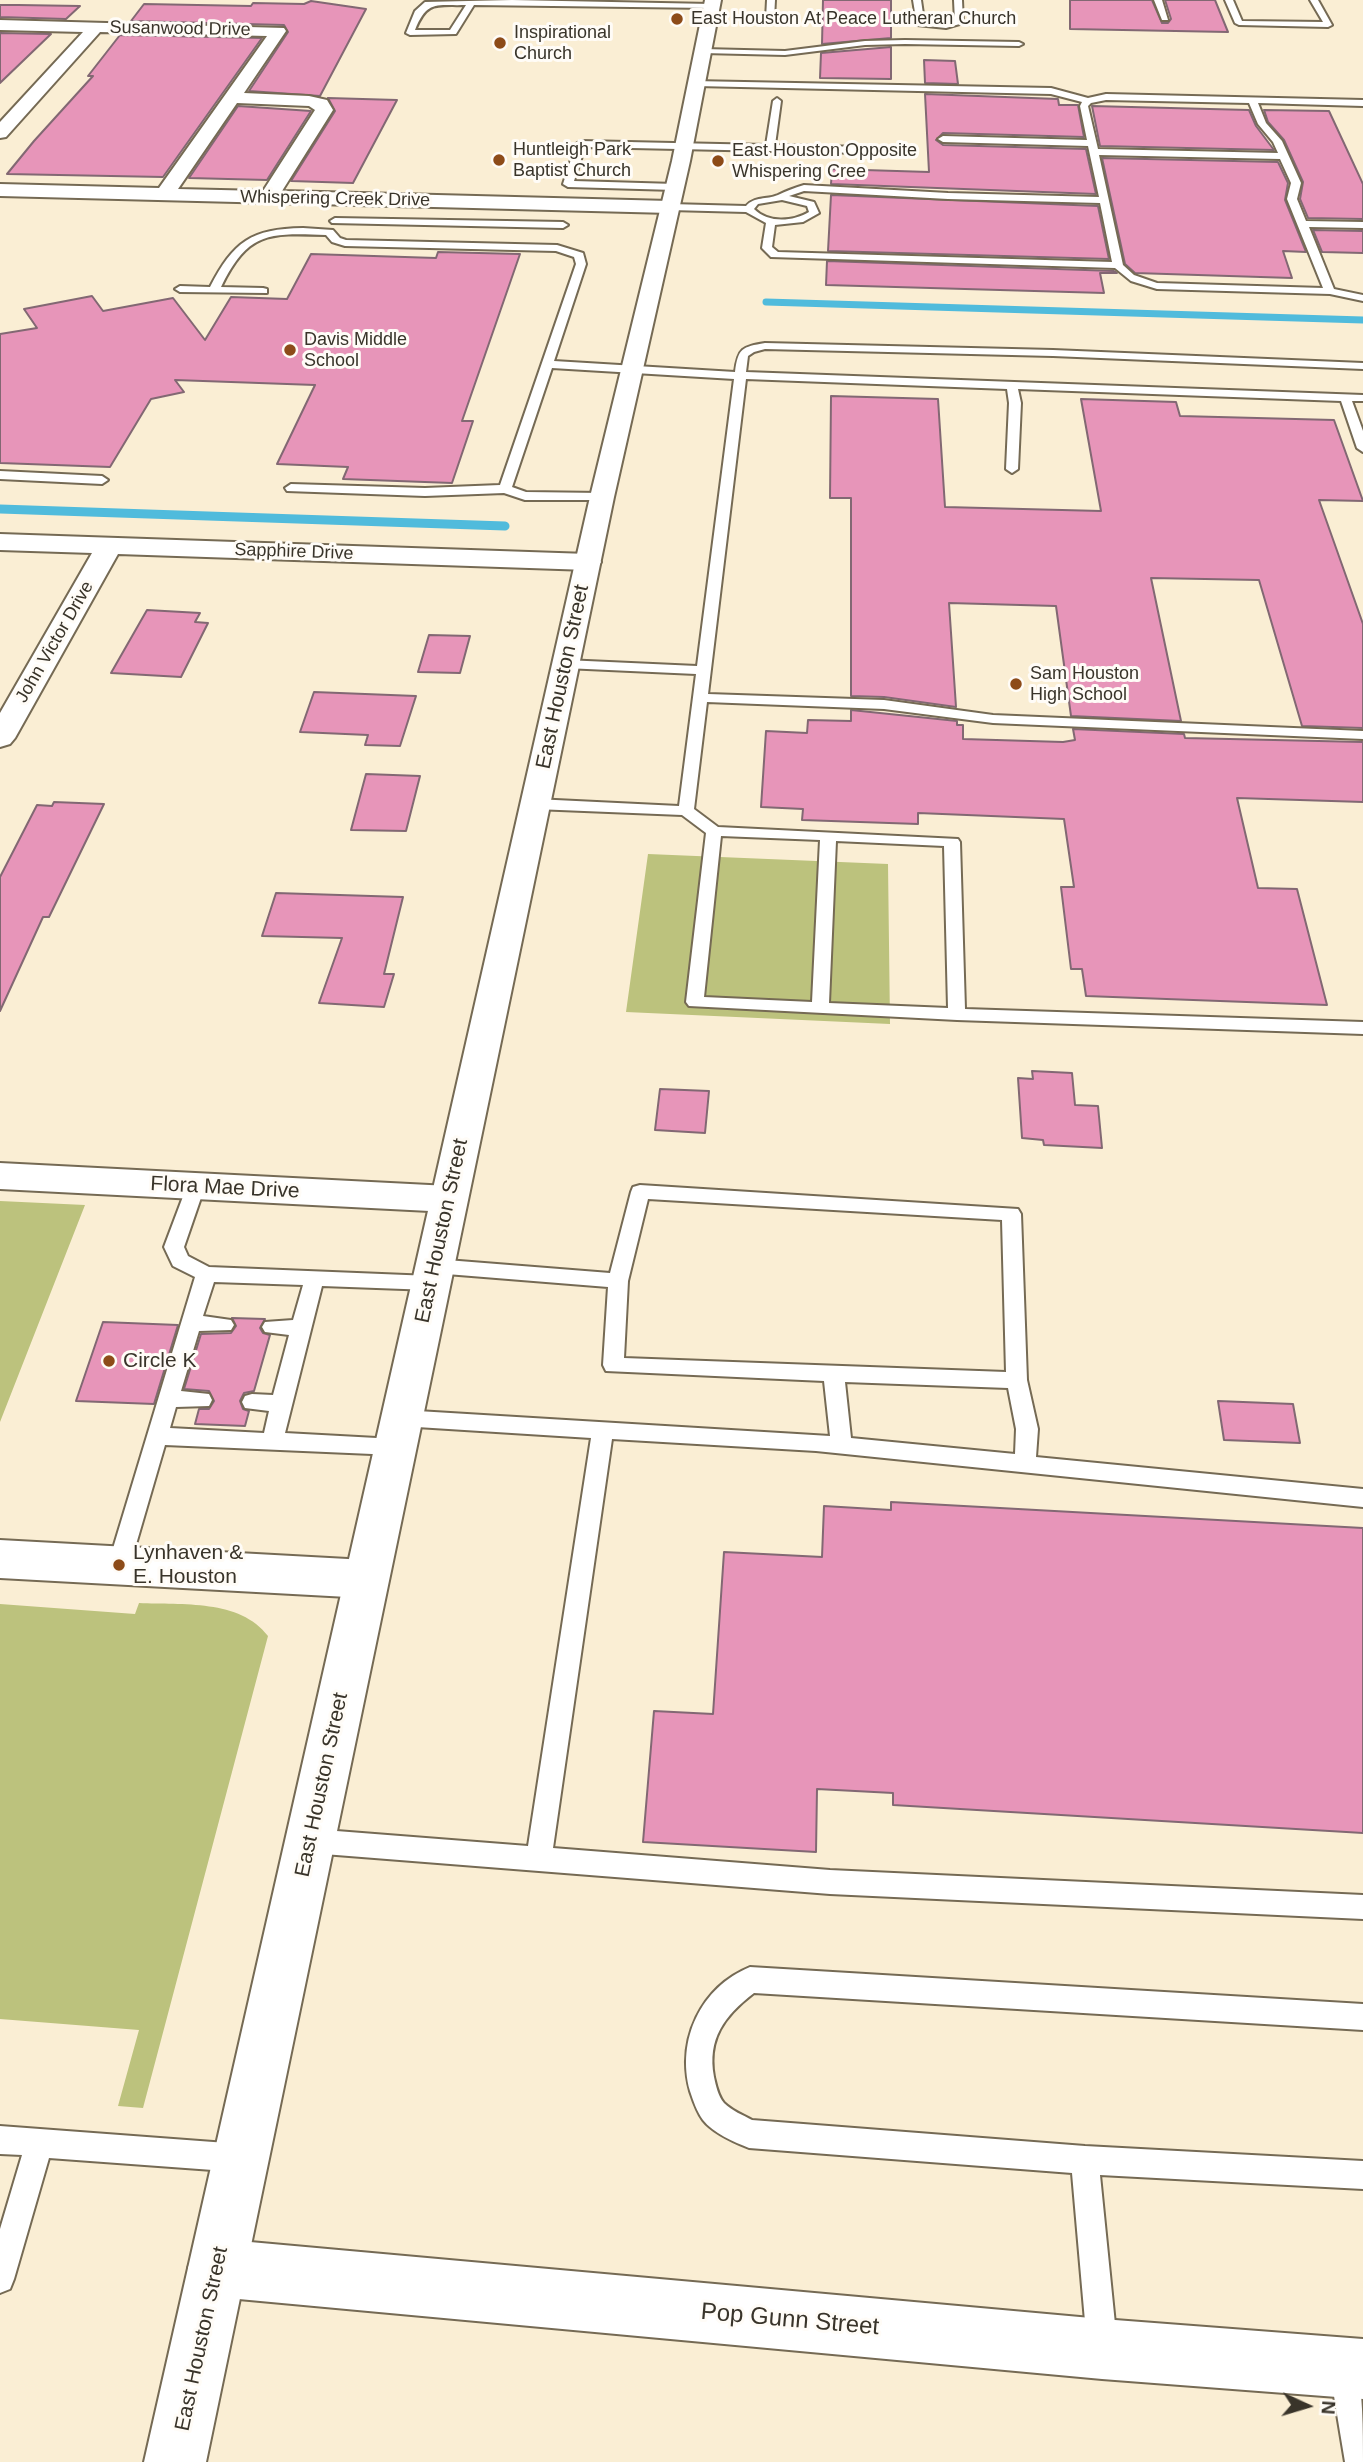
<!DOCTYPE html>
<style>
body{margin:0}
#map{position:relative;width:1363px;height:2462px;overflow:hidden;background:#faeed4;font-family:Helvetica,sans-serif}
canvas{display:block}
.north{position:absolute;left:1272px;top:2371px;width:70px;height:70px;-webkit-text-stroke:5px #fffcf7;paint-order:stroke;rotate:94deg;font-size:19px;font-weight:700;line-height:28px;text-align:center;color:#39342a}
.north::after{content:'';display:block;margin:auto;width:24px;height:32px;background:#39342a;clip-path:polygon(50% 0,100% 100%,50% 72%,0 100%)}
</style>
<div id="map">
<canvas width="1363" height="2462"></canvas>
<div class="north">N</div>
</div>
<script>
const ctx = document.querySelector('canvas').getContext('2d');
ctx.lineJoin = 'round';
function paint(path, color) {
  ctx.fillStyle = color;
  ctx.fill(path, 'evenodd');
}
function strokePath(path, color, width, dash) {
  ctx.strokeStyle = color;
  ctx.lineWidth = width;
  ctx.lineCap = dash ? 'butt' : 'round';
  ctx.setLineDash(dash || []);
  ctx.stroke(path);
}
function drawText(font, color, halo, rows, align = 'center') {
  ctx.font = font + ' Helvetica,sans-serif';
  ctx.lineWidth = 6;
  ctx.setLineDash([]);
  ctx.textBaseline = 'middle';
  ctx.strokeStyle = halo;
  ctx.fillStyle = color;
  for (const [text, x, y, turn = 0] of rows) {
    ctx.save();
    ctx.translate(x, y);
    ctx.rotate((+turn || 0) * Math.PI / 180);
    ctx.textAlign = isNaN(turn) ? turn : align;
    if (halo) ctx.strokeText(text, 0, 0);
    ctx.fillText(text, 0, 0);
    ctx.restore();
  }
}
const green = new Path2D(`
 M648 854 888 864 890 1024 626 1012Z
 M0 1201 85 1205 0 1422Z
 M139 1603C182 1605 240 1599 268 1636L143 2108 118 2106 139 2030 0 2019V1604L135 1614Z`);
const streamFar1 = new Path2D(`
 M766 302 1363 320`);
const stream = new Path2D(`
 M0 509 505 526`);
const building = new Path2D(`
 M823 0H891V38L822 44Z
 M1070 0H1152L1162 23H1168L1171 19 1165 0H1215L1228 32 1070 29Z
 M311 1 366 9 320 96 249 91 288 32 284 25 131 21 144 4 251 6 253 3 304 4Z
 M0 5H18L80 6 66 19 0 17Z
 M0 33 51 34 0 83Z
 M120 35 262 38 163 177 7 174 34 141 93 76H88Z
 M891 47V79L820 78 821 53Z
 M924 60 955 61 958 84 925 83Z
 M925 94 1058 99 1059 105H1078L1084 137 943 133 936 140 943 145 1086 149 1096 194 831 184 832 169 929 172Z
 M328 98 397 100 353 183 291 181 335 111Z
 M238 106 311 111 267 180 189 178Z
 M1092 106 1249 110 1256 126 1274 150 1100 146Z
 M1264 110 1329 111 1363 184V219L1308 218 1300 199 1303 182 1284 140 1268 122Z
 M1102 158 1278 162 1288 183 1285 200 1306 252 1283 251 1292 278 1135 273 1125 264Z
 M831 195 1098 206 1109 259 828 251Z
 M1313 230 1363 231V253L1322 252Z
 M438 252 520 254 462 421H473L452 483 343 479 348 467 277 464 315 385 175 380 184 392 151 399 110 467 0 463V334L37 328 24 309 92 296 103 311 173 298 205 340 231 297 287 299 311 254 436 258Z
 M827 261 1114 271 1117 273H1100L1104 293 826 285Z
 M831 396 938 399 945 507 1101 511 1081 399 1176 402 1180 416 1334 420 1363 501 1319 500 1363 624V728L1302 726 1259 580 1151 578 1181 721 1071 716 1056 606 949 603 956 707 884 697 851 696V498H830Z
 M147 610 200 613 195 622 208 623 181 677 111 673Z
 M429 635 470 636 460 673 418 672Z
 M314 692 416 696 400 746 365 745 368 735 300 732Z
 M851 710 957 721V725H963V739L1063 742 1075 740 1073 729 1184 734 1185 738 1363 742V802L1237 798 1258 888 1297 889 1327 1005 1086 996 1082 969H1071L1061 887H1074L1064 819 918 813V824L802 820 803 809 761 807 766 731 807 733 808 720 851 721Z
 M366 774 420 776 406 831 351 830Z
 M54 802 104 804 49 917H43L0 1011V877L37 805 52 806Z
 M276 893 403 897 384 974H394L384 1007 319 1003 342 938 262 936Z
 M1032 1071 1072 1073 1075 1105 1098 1106 1102 1148 1044 1145 1043 1140 1022 1138 1018 1078 1033 1079Z
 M660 1089 709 1091 705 1133 655 1130Z
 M232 1318 265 1319 260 1328 263 1333 270 1335 254 1391 244 1393 240 1401 243 1409 249 1411 245 1426 195 1424 199 1409H209L214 1401 209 1391 184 1389 201 1334 231 1333 236 1326Z
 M103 1322 178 1325 154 1404 76 1401Z
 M1218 1401 1293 1404 1300 1443 1224 1440Z
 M891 1502 1363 1528V1833L893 1805V1793L817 1789 816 1852 643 1842 654 1711 713 1714 724 1552 822 1557 824 1506 891 1510Z`);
const lane = new Path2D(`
 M512 0 711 4 715 6 711 8 474 5 456 34 410 35 406 33 415 11 425 2ZM466 5 450 30H415C427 0 436 6 466 5Z
 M767 0H775L774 19 770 21 766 19Z
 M913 0H921L924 21 946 24 955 22 954 0H962L963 23 946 28 917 25Z
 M1154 0H1162L1168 20H1162Z
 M1225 0H1233L1242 21 1323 22 1310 0H1318L1332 25 1328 27 1239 25 1235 23Z
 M905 40 1019 42 1023 44 1019 46 905 44 865 45 785 55 703 53 699 51 703 49 785 51 865 41Z
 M693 81 1051 88 1088 98 1106 94 1363 100V106L1258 103 1266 123 1282 141 1301 183 1297 199 1306 221 1363 222V228L1309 227 1334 289 1363 295V301L1330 294 1157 289 1131 281 1115 268 771 257 762 248 766 223 746 212 670 210 665 207 670 204 746 206C755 196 766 200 778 195 786 191 794 188 804 185L948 193 1099 197 1088 146 943 142 938 139 943 136 1087 140 1080 106 1082 102 1051 94 696 86ZM1106 100 1249 103 1258 124 1273 142 1278 153 1098 149 1088 106 1091 103ZM1099 155 1280 159 1291 183 1287 199 1323 288 1157 283 1134 275 1123 265ZM804 191 948 199 1100 203 1112 262 778 252 772 247 775 225 803 222 819 213 814 202 789 196ZM782 200 807 206 809 212C792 222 768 223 754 209L758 204Z
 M777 98 781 101 775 145 864 147 869 150 864 153 585 147 574 181 675 184 680 187 675 190 568 187 563 184 576 144 581 141 766 145 773 101Z
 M335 218 563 222 568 225 563 228 332 223 330 221Z
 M303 228 333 230 340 238 346 240 557 245 583 253 586 264 554 361 735 372C738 348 742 347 765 343L1053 350 1363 363V369L1053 356 765 349 754 352 748 356 746 372 1363 395V401H1352L1363 431V452L1357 448 1341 401 1018 389 1021 403 1018 469 1012 473 1006 469 1009 403 1007 389 746 379 708 694 884 700 993 715 1363 731V739L993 723 884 709 707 702 694 809 718 827 958 839 960 842 965 1009 1363 1022V1034L957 1020 689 1006 686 1002 706 833 682 815 535 809 527 804 535 799 679 806 696 674 565 668 558 664 565 660 697 666 734 379 552 368 512 487 526 492 602 493 606 494V500H525L504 493 425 496 287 491 285 488 291 484 425 488 500 485 576 264 574 257 556 251 345 246 332 242 326 235C268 233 248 232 221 287L263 288 267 289V293L180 292 175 289 180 286 210 287C234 241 251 229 303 228ZM721 836 820 840 812 1002 704 997ZM836 841 944 846 948 1008 829 1003Z
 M0 471 102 476 108 480 102 484 0 479Z
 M196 1179 203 1181 205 1186 184 1247 188 1256 209 1267 431 1276 438 1278 441 1283 438 1288 431 1290 322 1286 285 1433 395 1439 403 1441 406 1447 403 1453 395 1455 165 1445 130 1565 127 1572 119 1574 111 1572 108 1565 195 1277 173 1266 164 1247 187 1186 189 1181ZM214 1282 303 1285 293 1320 265 1322 262 1327 265 1332 289 1335 273 1395 252 1394 245 1396 242 1402 245 1408 269 1411 264 1433 170 1428 176 1407 209 1406 212 1400 209 1394 181 1391 199 1331 231 1330 234 1325 231 1320 203 1316Z
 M640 1185 1018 1209 1021 1214 1027 1380 1038 1429 1036 1457 1363 1489V1507L816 1451 612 1439 553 1848 830 1870 1363 1895V1919L830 1894 311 1853 302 1849 299 1841 302 1833 311 1829 528 1846 591 1438 401 1426 394 1424 391 1418 394 1412 401 1410 830 1436 824 1381 606 1371 603 1365 608 1287 434 1273 427 1271 424 1266 427 1261 434 1259 610 1273 631 1192 633 1187ZM648 1199 1002 1220 1006 1372 624 1358 628 1281ZM845 1382 1008 1388 1016 1429 1015 1454 851 1438Z
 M750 1967 1363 2004V2030L754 1993C724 2016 707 2039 714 2077 716 2086 718 2096 724 2103 732 2111 743 2115 752 2120L1085 2146 1363 2161V2189L1100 2175 1117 2344 1112 2354 1102 2359 1092 2354 1087 2344 1072 2173 749 2148C734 2142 713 2133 703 2120 697 2112 693 2100 690 2091 676 2040 701 1987 750 1967Z
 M0 2126 240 2144 250 2148 254 2158 250 2168 240 2172 49 2158 14 2279 10 2289 0 2293V2229L22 2155 0 2154Z
 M1345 2357 1356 2361C1363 2392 1363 2429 1363 2462H1345L1330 2372 1334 2361Z`);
const street = new Path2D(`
 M0 20 284 28 286 31 244 93 309 96 327 100 333 110 282 191 670 201 680 207 670 213 0 196V184L159 188 267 36 100 32 6 137 0 138V122L83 32 0 30ZM237 103 309 106 315 110 263 191 178 189Z
 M0 534 588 554 597 556 601 562 597 568 588 570 118 554 15 738 10 744 0 747V713L92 553 0 550Z
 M0 1163 449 1186 462 1190 468 1199 462 1208 449 1212 0 1189Z
 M0 1540 366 1560 382 1566 388 1579 382 1592 366 1598 0 1578Z
 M217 2239 1102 2319 1363 2339V2399L1102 2379 217 2297 197 2288 188 2268 197 2248Z`);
const secondary = new Path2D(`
 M705 0H721L690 161 614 497 206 2462H144L590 497 672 161Z`);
const markers = [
 [677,19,7,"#8d4b18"],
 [500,43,7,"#8d4b18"],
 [499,160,7,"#8d4b18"],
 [718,161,7,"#8d4b18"],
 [290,350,7,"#8d4b18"],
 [1016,684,7,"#8d4b18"],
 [109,1361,7,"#8d4b18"],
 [119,1565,7,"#8d4b18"]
];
const farPoinames = [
 ["East Houston At Peace Lutheran Church",691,19],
 ["Inspirational",514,33],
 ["Church",514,54],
 ["Huntleigh Park",513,150],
 ["Baptist Church",513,171],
 ["East Houston Opposite",732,151],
 ["Whispering Cree",732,172],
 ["Davis Middle",304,340],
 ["School",304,361],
 ["Sam Houston",1030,674],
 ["High School",1030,695]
];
const farStreetnames = [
 ["Susanwood Drive",180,29,1],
 ["Whispering Creek Drive",335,199,1],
 ["Sapphire Drive",294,552,2],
 ["John Victor Drive",55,642,-60]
];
const streetNames = [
 ["East Houston Street",563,677,-78],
 ["Flora Mae Drive",225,1188,3],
 ["East Houston Street",442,1231,-78],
 ["East Houston Street",322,1785,-78],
 ["East Houston Street",202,2339,-78]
];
const poiNames = [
 ["Circle K",123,1361],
 ["Lynhaven &",133,1553],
 ["E. Houston",133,1577]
];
const nearStreetnames = [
 ["Pop Gunn Street",790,2320,5]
];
paint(green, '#bcc27d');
strokePath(streamFar1, '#50bbdc', 7);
strokePath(stream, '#50bbdc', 9);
paint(building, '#e795b9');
strokePath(building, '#826873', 2);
strokePath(lane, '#756a54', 4);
strokePath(street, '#756a54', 4);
strokePath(secondary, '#756a54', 4);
paint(lane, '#fff');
paint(street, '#fff');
paint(secondary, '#fff');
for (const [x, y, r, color] of markers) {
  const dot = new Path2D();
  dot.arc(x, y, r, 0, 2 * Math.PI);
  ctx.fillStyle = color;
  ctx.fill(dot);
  strokePath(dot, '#fffcf7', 2.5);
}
drawText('18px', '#39342a', '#fffcf7', farPoinames, 'left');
drawText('18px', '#39342a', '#fffcf7', farStreetnames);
drawText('21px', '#39342a', '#fffcf7', streetNames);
drawText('21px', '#39342a', '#fffcf7', poiNames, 'left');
drawText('24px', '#39342a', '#fffcf7', nearStreetnames);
</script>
